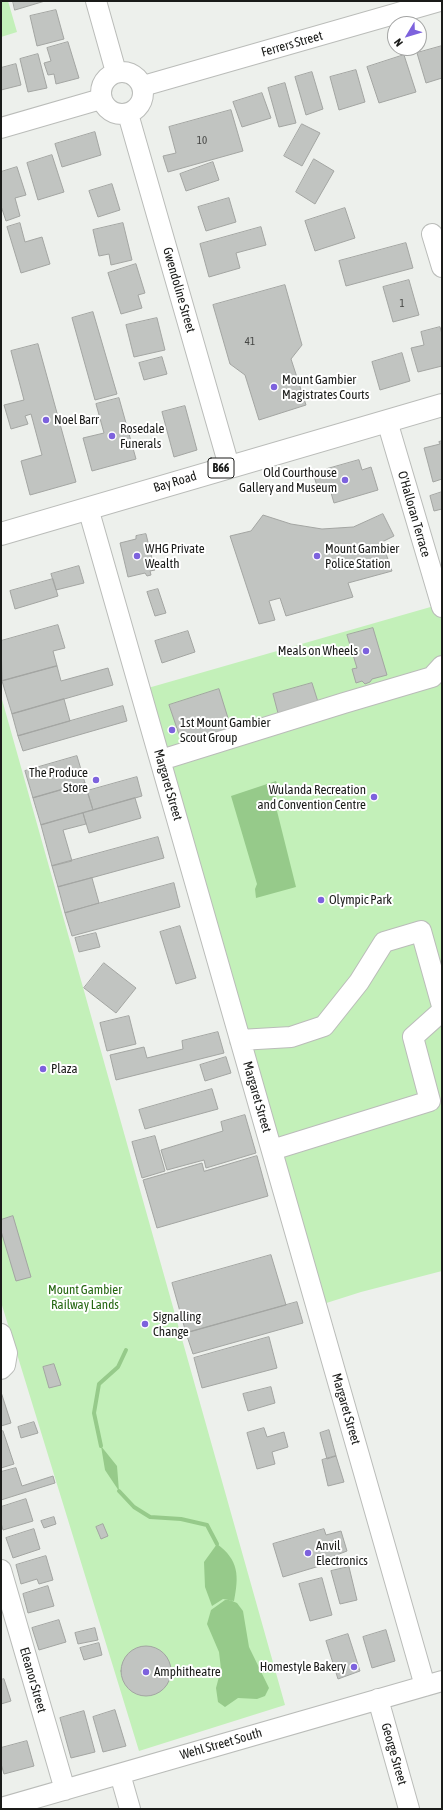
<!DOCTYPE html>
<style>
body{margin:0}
#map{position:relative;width:443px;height:1810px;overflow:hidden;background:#edf0ec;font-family:"Asap Condensed",sans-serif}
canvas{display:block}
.frame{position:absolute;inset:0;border:2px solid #1a1b19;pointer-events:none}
.north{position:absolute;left:387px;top:16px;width:40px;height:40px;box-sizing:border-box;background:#fff;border:1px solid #a3a4a3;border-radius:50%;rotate:232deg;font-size:11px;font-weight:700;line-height:16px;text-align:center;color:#1a1b19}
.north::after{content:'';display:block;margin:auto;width:14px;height:18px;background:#7d62dd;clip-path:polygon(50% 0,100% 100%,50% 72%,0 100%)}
</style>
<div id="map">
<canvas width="443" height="1810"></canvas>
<div class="frame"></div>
<div class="north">N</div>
</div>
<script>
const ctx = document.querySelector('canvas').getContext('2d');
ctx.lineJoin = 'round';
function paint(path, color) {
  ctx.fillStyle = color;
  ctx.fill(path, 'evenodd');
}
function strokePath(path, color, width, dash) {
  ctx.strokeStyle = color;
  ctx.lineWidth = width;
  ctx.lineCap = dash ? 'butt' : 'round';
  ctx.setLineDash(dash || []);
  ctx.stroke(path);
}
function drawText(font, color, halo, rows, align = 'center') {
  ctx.font = font + ' "Asap Condensed",sans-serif';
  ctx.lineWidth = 4;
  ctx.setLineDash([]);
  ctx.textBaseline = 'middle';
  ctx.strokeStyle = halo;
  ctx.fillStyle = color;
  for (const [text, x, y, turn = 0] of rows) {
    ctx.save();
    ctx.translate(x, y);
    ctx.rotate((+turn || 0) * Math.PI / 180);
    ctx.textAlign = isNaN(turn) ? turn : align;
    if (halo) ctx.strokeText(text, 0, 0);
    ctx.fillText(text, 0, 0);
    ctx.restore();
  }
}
const green = new Path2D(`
 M1 1H8L17 32 1 37Z
 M441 604 442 1271 361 1292 317 1306 141 690Z
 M1 696 285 1705 139 1751 1 1302Z`);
const water = new Path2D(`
 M276 781 280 790 274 799 296 887 256 898 255 889 257 884 231 796Z
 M101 1446 117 1466 119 1491 105 1470Z
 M217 1544C239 1560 239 1576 234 1601L223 1599 212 1606 205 1587 204 1562Z
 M225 1600H230L237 1603 243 1611 249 1647 269 1688 265 1696 257 1699 238 1698 225 1707 218 1702 216 1688 221 1669 219 1652 207 1624 211 1610Z`);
const stream = new Path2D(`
 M101 1446 94 1413 99 1384 118 1367 126 1350
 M119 1491 134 1507 150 1517 181 1519 207 1525 217 1544`);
const building = new Path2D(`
 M13 1H45L15 10Z
 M56 10 64 39 37 46 30 16Z
 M68 42 79 78 56 84 54 74 48 75 44 63 51 61 47 48Z
 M442 46V78L426 83 417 53Z
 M38 54 47 88 28 92 20 59Z
 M404 55 416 92 379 103 367 67Z
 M16 64 21 85 1 90V68Z
 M356 70 365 102 339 110 330 77Z
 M312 72 323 109 306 115 295 77Z
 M285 83 296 123 279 127 268 88Z
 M262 93 271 118 242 127 233 102Z
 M231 110 243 151 168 172 163 156 176 153 169 127Z
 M302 124 320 133 302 166 284 156Z
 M95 132 101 155 62 167 55 144Z
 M52 155 64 192 38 200 27 163Z
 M314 159 334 171 315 204 296 192Z
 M213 162 219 180 186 191 180 174Z
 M17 167 26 195 15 198 20 216 6 221 1 206V172Z
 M112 184 120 210 98 217 89 191Z
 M229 198 236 222 206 231 198 207Z
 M345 208 355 238 315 251 305 221Z
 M20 223 25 242 42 237 50 264 21 273 7 227Z
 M123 223 132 260 111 265 109 254 99 256 93 230Z
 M261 227 266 245 236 253 240 268 209 277 200 244Z
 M406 243 413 268 346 286 339 261Z
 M136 264 145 293 138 295 142 308 121 314 108 273Z
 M409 280 419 315 393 322 383 287Z
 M285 285 302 345 291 359 306 405 259 420 245 375 230 364 213 305Z
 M93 312 117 394 95 400 72 318Z
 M157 318 165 350 134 357 126 325Z
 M440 327 442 334V366L418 372 411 348 424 345 421 332Z
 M38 344 76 482 30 495 21 461 42 455 31 414 25 416 28 424 11 429 4 405 24 400 11 351Z
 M402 353 410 381 380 390 372 362Z
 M162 357 167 374 144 380 139 363Z
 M119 398 136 459 92 471 83 438 104 433 96 404Z
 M185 406 197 450 174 457 162 412Z
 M442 441V479L433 482 424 448 440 444 439 442Z
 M359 460 362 470 371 467 378 490 334 503 329 486 318 489 313 473Z
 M442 492V509L434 511 430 496Z
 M383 514 394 536 382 542 392 571 348 583 353 597 286 616 280 598 269 601 275 620 259 624 230 536 251 531 263 515 291 524 322 529 353 527Z
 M146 534 155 570 150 571 151 575 147 576 145 573 128 577 120 543 136 539V536Z
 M79 566 84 583 56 590 51 574Z
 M53 579 58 596 15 609 10 591Z
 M158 589 166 613 155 616 147 592Z
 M58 625 65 648 53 651 57 666 2 681 1 641Z
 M373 628 387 675 372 679 370 682 365 684 362 681 356 683 352 669 357 668 347 635Z
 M188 631 195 652 162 663 155 641Z
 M57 666 61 681 108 668 113 685 12 714 2 681Z
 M312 683 319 705 279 717 273 694Z
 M219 689 232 731 183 746 169 705Z
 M64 699 70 721 18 736 12 714Z
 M123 706 127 721 23 751 18 736Z
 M77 756 85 783 33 798 25 771Z
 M137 777 142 796 93 810 87 791Z
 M85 783 93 810 41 825 33 798Z
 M135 798 141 818 89 833 83 813Z
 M83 813 86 824 63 830 72 861 52 866 41 825Z
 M158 837 164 858 58 887 52 866Z
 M92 878 99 903 65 913 58 887Z
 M174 883 180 907 72 936 65 913Z
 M180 926 196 978 176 984 160 932Z
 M96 933 100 947 79 952 75 938Z
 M104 963 136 988 116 1013 84 988Z
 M129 1016 136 1044 107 1051 100 1023Z
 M218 1032 224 1053 116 1080 110 1055 144 1047 147 1058 183 1049 182 1041Z
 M226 1057 231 1073 205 1081 200 1065Z
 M212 1089 218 1109 145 1129 139 1110Z
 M245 1115 256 1153 206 1168 204 1160 167 1170 161 1150 223 1131 221 1122Z
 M155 1136 165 1171 142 1178 132 1142Z
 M257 1156 268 1196 157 1228 143 1180 202 1163 204 1171Z
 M13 1216 31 1277 16 1281 1 1231V1220Z
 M271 1255 286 1305 186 1333 172 1283Z
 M297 1302 303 1323 193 1354 186 1333Z
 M269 1337 277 1368 202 1388 194 1358Z
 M54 1364 61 1385 49 1388 43 1367Z
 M271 1387 275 1403 248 1411 243 1394Z
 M1 1392 11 1423 1 1426Z
 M34 1422 38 1433 21 1438 18 1427Z
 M264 1428 267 1437 284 1432 288 1447 272 1452 275 1464 257 1469 247 1433Z
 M329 1430 336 1456 327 1459 320 1433Z
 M3 1431 14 1464 1 1468V1432Z
 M336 1456 344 1482 328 1486 322 1460Z
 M16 1468 22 1486 53 1476 55 1483 1 1500V1472Z
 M26 1499 33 1521 3 1530 1 1523V1507Z
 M54 1517 56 1524 44 1528 41 1521Z
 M103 1524 108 1536 101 1539 96 1527Z
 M34 1529 40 1549 13 1558 6 1538Z
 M324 1529 326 1535 341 1531 347 1551 334 1556 336 1561 283 1577 273 1544Z
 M46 1556 53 1580 39 1584 37 1579 21 1584 16 1565Z
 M349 1567 357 1600 340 1604 331 1571Z
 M322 1578 332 1615 310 1621 299 1584Z
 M48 1586 54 1606 28 1613 23 1594Z
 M59 1620 66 1642 39 1650 32 1628Z
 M95 1628 98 1640 78 1644 75 1633Z
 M386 1630 395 1661 372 1668 363 1637Z
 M348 1634 360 1671 338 1679 326 1641Z
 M99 1643 102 1655 84 1660 80 1648Z
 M121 1671a25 25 0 1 1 50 0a25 25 0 1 1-50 0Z
 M4 1679 11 1701 1 1704V1680Z
 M115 1710 126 1746 103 1752 93 1717Z
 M84 1711 95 1752 71 1758 60 1718Z
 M27 1741 34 1766 4 1774 1 1764V1748Z`);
const minor = new Path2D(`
 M96 1 116 72
 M101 93a21 21 0 1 1 42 0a21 21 0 1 1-42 0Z
 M143 86 440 1
 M128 114 229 466
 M1 128 101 99
 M432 234 442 267
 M387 421 442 607
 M88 508 425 1686
 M161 760 344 703 432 677 442 666
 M240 1040 291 1037 324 1026 359 982 384 942 421 931 442 1006
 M272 1150 430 1101 413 1037 442 1011
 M1 1334 7 1353 5 1365 1 1369
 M1 1570 65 1790
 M378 1699 409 1809
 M120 1774 130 1809
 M1 1808 442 1681`);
const major = new Path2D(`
 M1 534 442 405`);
const markers = [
 [274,387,4,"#7d62dd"],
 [46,420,4,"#7d62dd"],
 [112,436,4,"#7d62dd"],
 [345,480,4,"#7d62dd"],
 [137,556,4,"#7d62dd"],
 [317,556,4,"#7d62dd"],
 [366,651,4,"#7d62dd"],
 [172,730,4,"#7d62dd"],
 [96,780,4,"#7d62dd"],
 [374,797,4,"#7d62dd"],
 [321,900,4,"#7d62dd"],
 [43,1069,4,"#7d62dd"],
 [145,1324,4,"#7d62dd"],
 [308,1553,4,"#7d62dd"],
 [354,1667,4,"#7d62dd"],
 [146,1672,4,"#7d62dd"]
];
const numberNames = [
 ["10",202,141],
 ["1",402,304],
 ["41",250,342]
];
const shields = [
 [221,468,26]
];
const shieldNames = [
 ["B66",221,468]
];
const streetNames = [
 ["Ferrers Street",292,44,-16],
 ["Gwendoline Street",179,290,74],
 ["Bay Road",175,482,-17],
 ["O'Halloran Terrace",414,514,74],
 ["Margaret Street",168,785,74],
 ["Margaret Street",257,1097,74],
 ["Margaret Street",346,1409,74],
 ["Eleanor Street",33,1680,74],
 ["Wehl Street South",221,1744,-16],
 ["George Street",394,1754,74]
];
const poiNames = [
 ["Mount Gambier",282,380],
 ["Magistrates Courts",282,395],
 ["Noel Barr",54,420],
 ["Rosedale",120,429],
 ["Funerals",120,444],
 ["Old Courthouse",337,473,"right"],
 ["Gallery and Museum",337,488,"right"],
 ["WHG Private",145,549],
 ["Wealth",145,564],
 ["Mount Gambier",325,549],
 ["Police Station",325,564],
 ["Meals on Wheels",358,651,"right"],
 ["1st Mount Gambier",180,723],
 ["Scout Group",180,738],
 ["The Produce",88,773,"right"],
 ["Store",88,788,"right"],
 ["Wulanda Recreation",366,790,"right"],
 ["and Convention Centre",366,805,"right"],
 ["Olympic Park",329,900],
 ["Plaza",51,1069],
 ["Signalling",153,1317],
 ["Change",153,1332],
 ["Anvil",316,1546],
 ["Electronics",316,1561],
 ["Homestyle Bakery",346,1667,"right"],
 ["Amphitheatre",154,1672]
];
const parkNames = [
 ["Mount Gambier",85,1290],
 ["Railway Lands",85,1305]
];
paint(green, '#c3f0b9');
paint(water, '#96ca8a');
strokePath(stream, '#96ca8a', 4);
paint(building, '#c1c4c1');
strokePath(building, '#a3a5a2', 1);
strokePath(minor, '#babcb9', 22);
strokePath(major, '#babcb9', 24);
strokePath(minor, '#fff', 20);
strokePath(major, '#fff', 22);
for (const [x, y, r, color] of markers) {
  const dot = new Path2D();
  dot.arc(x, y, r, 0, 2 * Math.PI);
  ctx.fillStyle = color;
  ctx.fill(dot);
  strokePath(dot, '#fff', 1.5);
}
drawText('11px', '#444543', null, numberNames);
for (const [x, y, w] of shields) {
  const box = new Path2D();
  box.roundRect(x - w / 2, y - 10, w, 20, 3);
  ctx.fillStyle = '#fff';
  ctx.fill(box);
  strokePath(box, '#1a1b19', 1);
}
drawText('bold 12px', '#1a1b19', null, shieldNames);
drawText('13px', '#1a1b19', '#fff', streetNames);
drawText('13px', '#1a1b19', '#fff', poiNames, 'left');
drawText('13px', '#256711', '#fff', parkNames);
</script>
